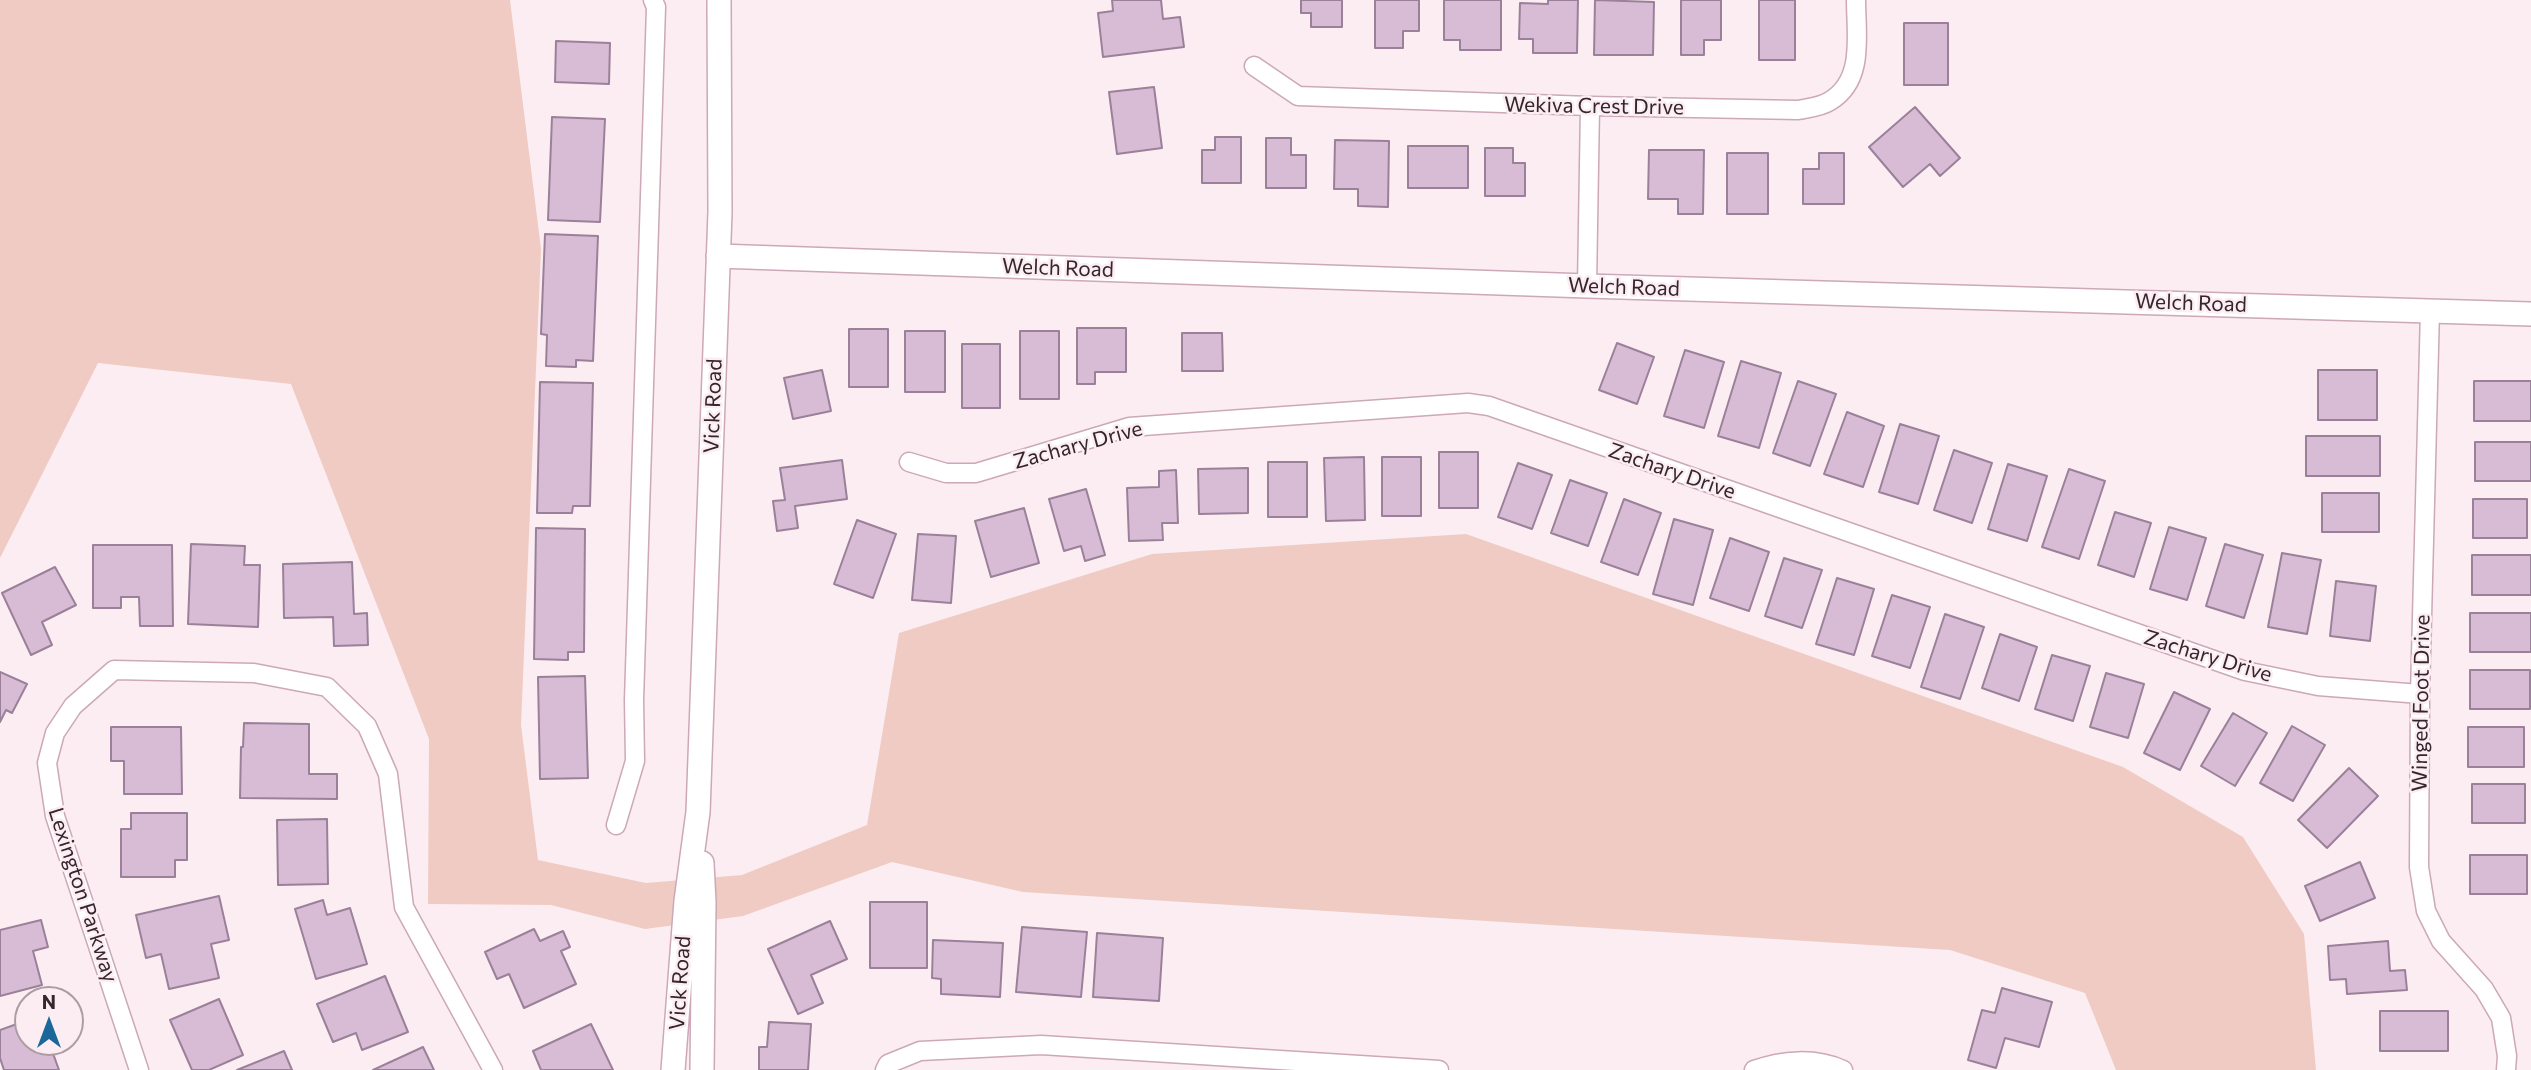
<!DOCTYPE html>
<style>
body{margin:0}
#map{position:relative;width:2531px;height:1070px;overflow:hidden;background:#fcedf3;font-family:Commissioner,sans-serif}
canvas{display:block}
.north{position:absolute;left:14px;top:986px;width:70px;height:70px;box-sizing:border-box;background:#fcedf3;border:2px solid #ac9da3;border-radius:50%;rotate:0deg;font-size:19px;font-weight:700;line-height:28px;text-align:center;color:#34262c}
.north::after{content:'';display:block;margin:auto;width:24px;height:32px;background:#1b679a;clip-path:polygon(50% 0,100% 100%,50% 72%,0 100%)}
</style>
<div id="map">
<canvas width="2531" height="1070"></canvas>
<div class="north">N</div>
</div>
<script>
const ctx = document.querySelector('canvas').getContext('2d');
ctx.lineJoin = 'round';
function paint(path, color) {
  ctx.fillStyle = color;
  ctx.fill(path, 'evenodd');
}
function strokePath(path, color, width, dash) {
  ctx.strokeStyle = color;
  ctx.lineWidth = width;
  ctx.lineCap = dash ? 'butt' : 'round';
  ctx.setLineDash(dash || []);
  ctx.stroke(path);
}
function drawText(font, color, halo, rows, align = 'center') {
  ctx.font = font + ' Commissioner,sans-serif';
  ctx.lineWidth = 5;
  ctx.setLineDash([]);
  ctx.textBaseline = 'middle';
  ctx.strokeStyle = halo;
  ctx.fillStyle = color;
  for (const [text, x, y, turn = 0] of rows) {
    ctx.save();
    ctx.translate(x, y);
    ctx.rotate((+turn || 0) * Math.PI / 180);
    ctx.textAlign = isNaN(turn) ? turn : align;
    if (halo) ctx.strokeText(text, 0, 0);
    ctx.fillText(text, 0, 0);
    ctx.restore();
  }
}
const green = new Path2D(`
 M0 0H510L541 249 521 725 538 860 646 883 742 875 867 825 899 633 1152 554 1466 534 2123 767 2243 837 2304 934 2316 1070H2116L2085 993 1950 950 1023 892 892 862 743 916 645 929 551 905 428 904 429 739 291 384 98 363 0 558Z`);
const building = new Path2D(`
 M1112 0H1161L1163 19 1180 17 1184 47 1103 57 1098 13 1113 11Z
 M1301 0H1342V27H1311V13H1301Z
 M1375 0H1419V31H1403V48H1375Z
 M1444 0H1501V50H1460V40H1444Z
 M1548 0H1578L1577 53H1533V39H1519L1520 3 1548 4Z
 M1595 0 1654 2 1653 55H1594Z
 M1681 0H1721V40H1704V55H1681Z
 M1759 0H1795V60H1759Z
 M1904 23H1948V85H1904Z
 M556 41 610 43 609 84 555 82Z
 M1154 87 1162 148 1117 154 1109 92Z
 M1915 107 1960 158 1940 176 1930 164 1903 187 1869 147Z
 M552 117 605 119 600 222 548 220Z
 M1215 137H1241V183H1202V150H1215Z
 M1266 138H1291V155H1306V188H1266Z
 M1335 140 1389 141 1388 207 1358 206V189H1334Z
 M1408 146H1468V188H1408Z
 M1485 148H1513V163H1525V196H1485Z
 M1649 150H1704L1703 214H1678V199H1648Z
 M1727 153H1768V214H1727Z
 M1819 153H1844V204H1803V169H1819Z
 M545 234 598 236 593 361 576 360V367L546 366 547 335 541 334Z
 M1077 328H1126V372H1095V384H1077Z
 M849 329H888V387H849Z
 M905 331H945V392H905Z
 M1020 331H1059V399H1020Z
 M1182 333H1222L1223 371H1182Z
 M1617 343 1654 357 1637 404 1599 390Z
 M962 344H1000V408H962Z
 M1685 350 1724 362 1704 428 1664 416Z
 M1741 361 1781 373 1759 448 1718 436Z
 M822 370 831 411 793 419 784 378Z
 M2318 370H2377V420H2318Z
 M1798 381 1836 394 1810 466 1773 453Z
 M2474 381H2531V421H2474Z
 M540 382 593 383 590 506H573L572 513H537Z
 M1847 412 1884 426 1863 487 1824 474Z
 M1900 424 1939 436 1918 504 1879 492Z
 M2306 436H2380V476H2306Z
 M2475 442H2531V481H2475Z
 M1954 450 1992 463 1972 523 1934 510Z
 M1439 452H1478V508H1439Z
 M1364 457 1365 520 1326 521 1324 458Z
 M1382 457H1421V516H1382Z
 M842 460 847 499 795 506 798 528 777 531 773 501 785 500 780 468Z
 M1268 462H1307V517H1268Z
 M1518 463 1552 475 1532 529 1498 517Z
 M2008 464 2047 476 2027 541 1988 529Z
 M1248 468V513L1199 514 1198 469Z
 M2069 469 2105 481 2079 559 2042 547Z
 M1176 470 1178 523H1162L1163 540 1129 541 1127 488 1159 487V471Z
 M1570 480 1607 493 1588 546 1551 533Z
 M1086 489 1105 555 1085 561 1081 546 1064 551 1049 499Z
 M2322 493H2379V532H2322Z
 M1624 499 1661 513 1638 575 1601 562Z
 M2473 499H2527V538H2473Z
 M1024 508 1039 563 991 577 975 521Z
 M2115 512 2151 523 2134 577 2098 565Z
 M1674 519 1713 530 1693 605 1653 594Z
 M857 520 896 534 873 598 834 584Z
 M2169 527 2206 538 2187 600 2150 589Z
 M536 528 585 529 584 652H568V660L534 659Z
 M918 534 956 536 951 603 912 600Z
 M1730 538 1769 552 1749 611 1710 598Z
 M191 544 245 546 244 565H260L258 627 188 624Z
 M2225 544 2263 555 2244 618 2206 606Z
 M93 545H172L173 626H140L139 597H121V608H93Z
 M2282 553 2321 560 2307 634 2268 627Z
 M2472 555H2531V595H2472Z
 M1784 558 1822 570 1802 628 1765 616Z
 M352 562 354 614 367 613 368 645 334 646 333 617 284 618 283 564Z
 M55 567 76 605 42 622 52 645 31 655 2 593Z
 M1837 578 1874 589 1854 655 1816 644Z
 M2336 581 2376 586 2370 641 2330 636Z
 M1892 595 1930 607 1910 668 1872 656Z
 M2470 613H2531V652H2470Z
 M1945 614 1984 627 1960 699 1921 687Z
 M2000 634 2037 647 2019 701 1982 688Z
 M2052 655 2090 666 2073 721 2035 709Z
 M2470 670H2530V709H2470Z
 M0 672 27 684 12 713 6 710 0 722Z
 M2106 673 2144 684 2128 738 2090 727Z
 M585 676 588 778 540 779 538 677Z
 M2174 692 2210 709 2180 770 2144 753Z
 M2233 713 2267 733 2235 786 2201 766Z
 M244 723 309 724V774H337V799L240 798 241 747H243Z
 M2292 726 2325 745 2293 801 2260 783Z
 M111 727H181L182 794H124V761H111Z
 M2468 727H2524V767H2468Z
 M2349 768 2378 796 2327 848 2298 820Z
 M2472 784H2525V823H2472Z
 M131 813H187V860H175V877H121V829H131Z
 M327 819 328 884 278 885 277 820Z
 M2470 855H2527V894H2470Z
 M2360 862 2375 898 2320 921 2305 886Z
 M219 896 229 940 211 944 219 978 169 989 161 954 146 958 136 915Z
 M323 900 327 915 350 908 367 964 316 979 295 909Z
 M870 902H927V968H870Z
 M41 920 48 947 33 951 42 985 0 996V930Z
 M830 921 847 959 811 975 823 1003 798 1014 768 949Z
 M1022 927 1087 932 1081 997 1016 992Z
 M534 929 540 941 563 931 570 947 561 951 576 984 524 1008 509 974 497 979 485 952Z
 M1097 933 1163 938 1159 1001 1093 997Z
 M933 940 1003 943 1000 997 941 994V979L932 978Z
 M2388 941 2390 971 2405 970 2407 990 2347 994 2346 979 2330 980 2328 946Z
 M385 976 408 1032 362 1050 356 1033 333 1042 317 1004Z
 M2002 988 2052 1002 2039 1047 2005 1038 1996 1068 1968 1060 1982 1010 1995 1013Z
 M219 999 243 1055 209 1070H192L170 1020Z
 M2380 1011H2448V1051H2380Z
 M70 1017 77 1036 70 1038Z
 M28 1020V1042H58L50 1045 59 1070H4L0 1058V1030Z
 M769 1022 811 1024 808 1070H759V1047H767Z
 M591 1024 613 1070H541L533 1051Z
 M423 1047 434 1070H373Z
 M284 1051 292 1070H237Z`);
const minor = new Path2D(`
 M1254 66 1298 96 1590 106 1798 110C1808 108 1821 107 1830 101 1865 80 1856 35 1856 0
 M1587 286 1590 106
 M2430 310 2420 694 2419 867 2426 911 2441 941 2484 989 2501 1018 2507 1056 2506 1070
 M909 462 946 473H976L1129 427 1468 403 1489 406 2245 671 2318 686 2420 694
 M616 825 635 761 634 700 656 7 653 0
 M139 1070 55 816 47 763 55 733 73 706 114 670 254 673 327 687 367 726 388 774 404 907 493 1070
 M885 1070 888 1064 920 1051 1041 1045 1439 1070
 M1754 1070C1782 1060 1815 1057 1843 1070`);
const tertiary = new Path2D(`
 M718 256 1587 286 2531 314
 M702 863 704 902 702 1070
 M673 1070 686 901 698 812 720 212 719 0`);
const streetNames = [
 ["Wekiva Crest Drive",1594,106,1],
 ["Welch Road",1058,268,2],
 ["Welch Road",1624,287,2],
 ["Welch Road",2191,303,2],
 ["Vick Road",713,406,-88],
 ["Zachary Drive",1078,445,-15],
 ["Zachary Drive",1672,471,19],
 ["Zachary Drive",2208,656,17],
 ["Winged Foot Drive",2421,703,-89],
 ["Lexington Parkway",83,895,72],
 ["Vick Road",680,983,-86]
];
paint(green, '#f0cbc3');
paint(building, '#d8bcd6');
strokePath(building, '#9a8099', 2);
strokePath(minor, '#cca8b9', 21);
strokePath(tertiary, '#cca8b9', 26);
strokePath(minor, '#fff', 18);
strokePath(tertiary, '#fff', 23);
drawText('21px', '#34262c', '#fcedf3', streetNames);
</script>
